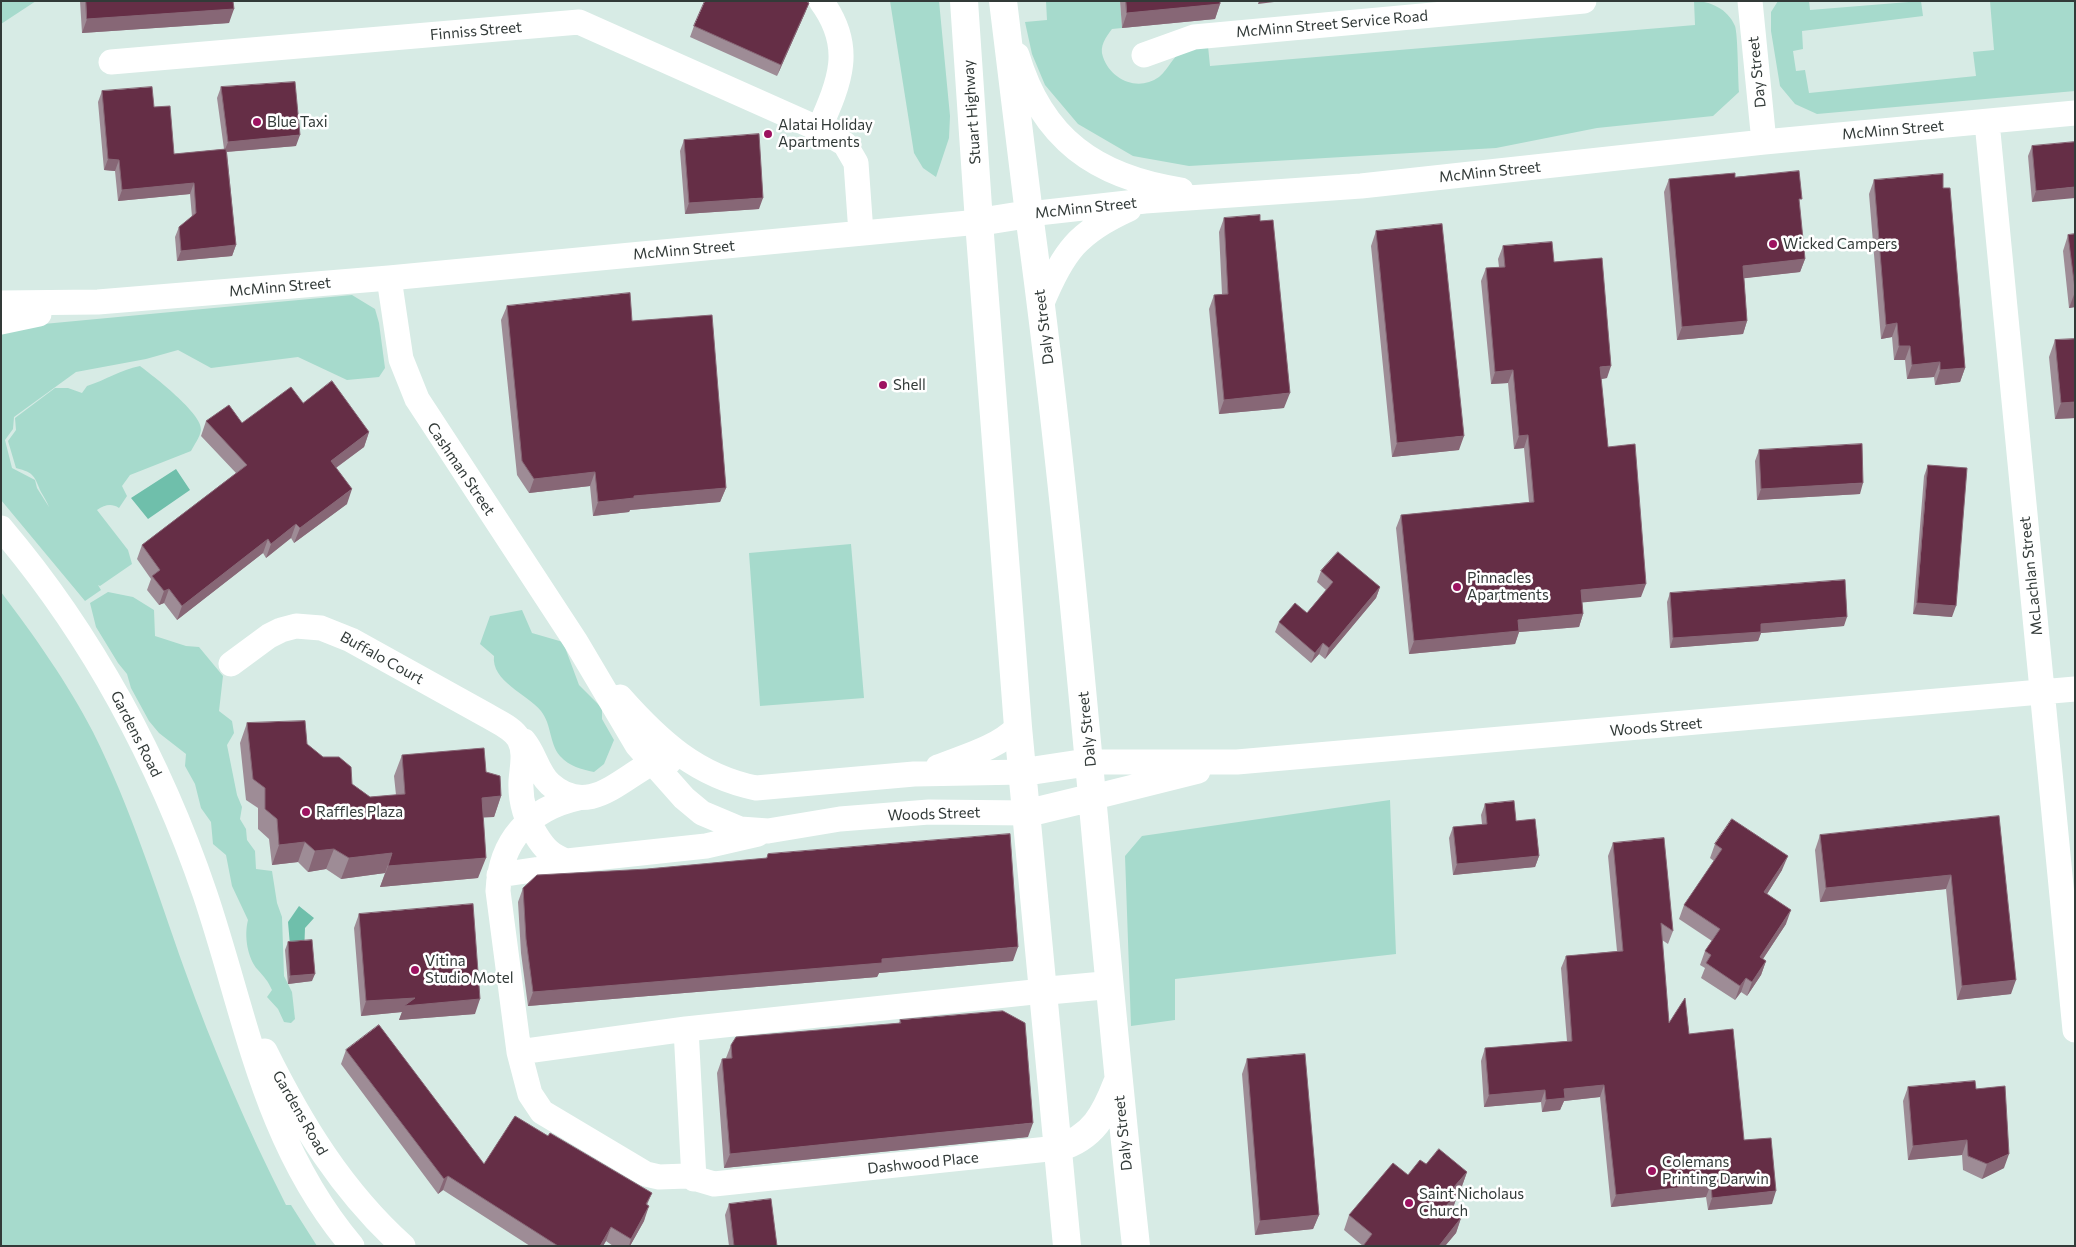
<!DOCTYPE html>
<style>
body{margin:0}
#map{position:relative;width:2076px;height:1247px;overflow:hidden;background:#d7ebe5;font-family:Commissioner,sans-serif}
canvas{display:block}
.frame{position:absolute;inset:0;border:2px solid #323a38;pointer-events:none}
</style>
<div id="map">
<canvas width="2076" height="1247"></canvas>
<div class="frame"></div>
</div>
<script>
const ctx = document.querySelector('canvas').getContext('2d');
ctx.lineJoin = 'round';
function paint(path, color) {
  ctx.fillStyle = color;
  ctx.fill(path, 'evenodd');
}
function strokePath(path, color, width, dash) {
  ctx.strokeStyle = color;
  ctx.lineWidth = width;
  ctx.lineCap = dash ? 'butt' : 'round';
  ctx.setLineDash(dash || []);
  ctx.stroke(path);
}
function drawText(font, color, halo, rows, align = 'center') {
  ctx.font = font + ' Commissioner,sans-serif';
  ctx.lineWidth = 5;
  ctx.setLineDash([]);
  ctx.textBaseline = 'middle';
  ctx.strokeStyle = halo;
  ctx.fillStyle = color;
  for (const [text, x, y, turn = 0] of rows) {
    ctx.save();
    ctx.translate(x, y);
    ctx.rotate((+turn || 0) * Math.PI / 180);
    ctx.textAlign = isNaN(turn) ? turn : align;
    if (halo) ctx.strokeText(text, 0, 0);
    ctx.fillText(text, 0, 0);
    ctx.restore();
  }
}
const green = new Path2D(`
 M1 1H36L1 24Z
 M890 1H939L950 116 949 138 936 177 923 168 914 153Z
 M1046 1H1120L1122 28 1112 29C1106 37 1099 46 1103 57 1111 80 1138 92 1159 77 1169 69 1173 55 1185 49 1191 45 1201 46 1208 46L1210 66 1695 25 1694 1C1710 1 1728 9 1735 26 1738 35 1738 79 1739 92L1713 116 1597 128 1496 148 1189 166 1133 156 1078 124 1045 85 1032 54 1025 22 1047 20Z
 M1778 1H1809L1810 10 1921 1 1923 16 1802 31 1803 49 1793 51 1796 71 1805 70 1809 93 1976 76 1973 52 1994 50 1990 1H2075V91L1817 114 1795 104 1780 86 1771 31V12Z
 M352 295 375 309 379 323 385 368 379 377 347 380 298 357 211 368 178 350 146 359 76 372 14 417 13 429 5 440 12 468 35 480 37 488 49 507C47 502 44 497 41 492 34 476 35 473 16 468L8 441 16 430 15 418 55 388H68L82 393 87 386C106 380 120 370 140 366 152 375 203 414 201 430 200 437 194 445 191 451L130 475 122 486 127 496 119 508C111 503 105 505 97 510L128 550 132 564 100 586 98 585 101 590 85 601 1 500V328Z
 M851 544 864 698 760 706 749 553Z
 M1 592C33 634 69 685 93 732 131 808 156 889 184 968 213 1049 247 1128 286 1205H291L317 1246H1Z
 M108 592 133 597 154 610 155 636 186 646 199 647 223 676 219 711 232 721 234 733 227 745 237 795 242 807 240 819 246 829 247 840 255 851 256 869 272 871 277 903 282 917 284 976 292 992 295 1019 291 1023 284 1022 278 1009 267 997 272 990C268 981 265 978 258 970 247 958 244 935 248 920L232 886 226 855 213 844 211 822 201 808 195 784 185 766 186 754 159 733 149 721 131 688 127 674 118 663 96 627 90 603Z
 M522 610 532 633 563 642 579 685 602 708V719L614 740 604 764 594 772C581 769 570 767 560 756 549 743 552 725 541 711 527 694 491 681 494 656L480 644 490 616Z
 M1390 800 1396 954 1175 979V1020L1131 1026 1125 856 1142 836Z`);
const water = new Path2D(`
 M176 469 190 490 148 519 131 498Z
 M299 906 314 918 305 928 304 955 291 957 288 922Z`);
const minor = new Path2D(`
 M821 1C855 47 840 81 819 129L845 144 856 163 861 233
 M1750 1 1764 142
 M1017 55C1042 139 1096 177 1181 190
 M1144 55 1194 37 1584 1
 M111 62 579 22 819 129
 M1987 122 2075 1030
 M1029 214 1145 201 1361 186 1764 142 2075 113
 M389 278 401 359 417 399 576 642 637 745 684 798 702 813 740 829 768 831 840 819 929 812 1028 813
 M1 303 98 302 389 278 979 222
 M1042 303C1063 252 1078 232 1129 209
 M1 322 39 314
 M1 528C92 635 160 762 205 894 247 1019 264 1142 352 1246
 M231 664 269 636 281 630 296 626 321 628 351 640 488 716C498 722 513 728 519 739 526 752 522 767 521 781 520 801 525 818 536 835 544 848 552 857 567 861L706 846 758 834
 M620 697C659 741 697 776 756 788L914 774 1024 772
 M524 741C535 754 537 772 550 784 587 817 617 782 650 764 655 761 663 762 669 762
 M1090 762H1237L2075 689
 M938 767C966 756 997 748 1018 727
 M1094 797 1198 771
 M578 798C529 809 500 841 498 891L519 1052 530 1094 542 1112 646 1174 659 1177 687 1176 714 1184 1058 1148
 M499 875 540 869 567 861
 M686 1029 694 1179
 M265 1051C301 1124 342 1191 403 1246
 M519 1052 686 1029 1043 991`);
const major = new Path2D(`
 M1029 214C1076 557 1098 902 1136 1246
 M979 222 1018 727 1067 1246
 M1024 772 1090 762
 M1028 813 1094 797
 M1043 991 1109 985
 M1058 1148C1093 1138 1105 1114 1117 1083`);
const highway = new Path2D(`
 M964 1 979 222 1029 214 1003 1`);
const wall = new Path2D(`
 M80 1H233L229 23 82 33Z
 M1120 1H1220V4L1215 19 1122 28Z
 M809 3 805 13 777 76 690 37 694 26Z
 M221 87 296 146 227 152 236 245 232 256 177 261 175 237 179 227 192 217 190 194 118 201 115 171 104 170 98 102 102 91 154 107 174 154 224 149 217 98Z
 M684 140 759 209 685 214 680 151Z
 M2075 142 2032 202 2028 156 2032 146Z
 M1735 177 1799 205 1805 259 1800 272 1744 278 1747 321 1743 334 1677 340 1664 192 1669 179Z
 M1874 180 1943 188 1965 368 1960 382 1935 385 1934 377 1907 379 1905 360H1894L1892 337 1881 339 1869 194Z
 M1224 218 1260 221 1284 408 1219 414 1209 309 1214 295 1222 294 1219 232Z
 M1376 231 1459 450 1392 457 1371 246Z
 M2075 234V307L2069 308 2063 251 2068 235Z
 M1503 246 1554 262 1607 378 1601 379 1608 447 1641 597 1582 602 1583 614 1579 627 1519 632 1515 644 1409 654 1396 528 1401 515 1529 502 1524 448 1514 449 1508 383 1491 384 1481 281 1486 268 1499 267 1498 259Z
 M507 306 632 321 726 488 720 502 630 510 629 512 593 516 590 486 529 493 517 475 501 320Z
 M2055 340 2075 418 2055 419 2049 357Z
 M303 403 369 432 364 447 336 468 347 504 294 543 291 538 266 558 263 553 177 620 164 603 159 605 147 590 151 579 137 559 142 545 236 473 201 436 206 421 242 423Z
 M1759 450 1860 494 1757 500 1755 461Z
 M1928 465 1952 617 1913 614 1924 476Z
 M1321 571 1380 587 1376 598 1325 659 1319 654 1311 663 1275 632 1279 622 1307 613 1326 590 1317 582Z
 M1670 593 1844 626 1761 633 1758 641 1670 648 1667 602Z
 M247 723 307 744 352 784 370 797 396 795 394 776 402 755 486 772 501 796 494 817H483L478 878 380 887 385 873 341 879 326 869 308 872 298 862 272 865 269 839 258 829V808L246 800 240 743Z
 M1485 804 1516 821 1539 856 1535 867 1453 875 1449 838 1453 827 1482 824 1481 815Z
 M1999 816 2011 994 1957 1000 1946 889 1820 902 1815 850 1820 835Z
 M1613 843 1673 931 1668 944 1662 940 1669 1023 1689 1034 1744 1140 1772 1204 1708 1210 1706 1197 1611 1207 1600 1097 1564 1101 1560 1110 1542 1112 1541 1102 1484 1107 1481 1061 1485 1048 1567 1041 1561 968 1566 956 1617 951 1608 856Z
 M1715 844 1782 870 1767 894 1786 924 1763 959 1766 961 1761 975 1747 996 1741 992 1735 1000 1701 978 1705 968 1700 965 1705 951 1712 941 1679 919 1684 905 1714 861 1710 858Z
 M768 854 1013 961 879 973 877 977 528 1006 521 953 518 902 523 888 647 869 766 859Z
 M359 914 475 1014 399 1020 402 1012 361 1016 354 928Z
 M288 942 312 981 288 984 285 950Z
 M900 1020 1028 1137 724 1168 717 1073 722 1059 726 1058 731 1045 899 1023Z
 M346 1050 484 1164 548 1136 652 1193 647 1205 644 1221 630 1246H613L606 1241 603 1246H530L443 1190 438 1194 341 1064Z
 M1247 1059 1319 1215 1313 1229 1255 1235 1242 1074Z
 M1908 1087 1976 1089 2004 1168 1982 1179 1963 1170 1962 1155 1908 1160 1903 1101Z
 M1426 1164 1467 1172 1462 1186 1459 1190 1454 1205 1450 1209 1461 1218 1456 1233 1445 1246H1363L1344 1230 1349 1215 1408 1175Z
 M729 1204 777 1246H729L725 1215Z`);
const shadedWall = new Path2D(`
 M619 1H653L619 2Z
 M1259 1H1282L1258 4Z
 M809 3 805 13 777 76 781 65Z
 M1220 4 1215 19 1122 28 1127 13Z
 M234 9 229 23 82 33 87 19Z
 M300 135 296 146 224 152 228 142Z
 M108 159 119 160 115 171 104 170Z
 M194 183 190 194 118 201 122 190Z
 M2075 187V198L2032 202 2036 191Z
 M763 198 759 209 685 214 689 203Z
 M236 245 232 256 177 261 181 251Z
 M1805 259 1800 272 1738 279 1743 266Z
 M2075 292V307L2069 308Z
 M1747 321 1743 334 1677 340 1682 327Z
 M1897 323 1892 337 1881 339 1886 325Z
 M1899 346H1910L1905 360H1894Z
 M1940 362 1934 377 1907 379 1912 365Z
 M1611 366 1607 378 1596 380 1600 367Z
 M1965 368 1960 382 1935 385 1940 370Z
 M1513 370 1508 383 1491 384 1495 372Z
 M1290 393 1284 408 1219 414 1224 400Z
 M2075 402V418L2055 419 2061 403Z
 M369 432 364 447 326 475 331 461Z
 M1528 435 1524 448 1514 449 1519 436Z
 M1464 436 1459 450 1392 457 1397 443Z
 M595 472 590 486 529 493 534 479Z
 M1863 483 1860 494 1757 500 1761 489Z
 M726 488 720 502 630 510 629 512 593 516 598 502 634 496Z
 M352 489 347 504 294 543 300 528Z
 M296 524 291 538 266 558 271 544Z
 M268 539 263 553 177 620 182 606Z
 M1646 584 1641 597 1577 603 1581 590Z
 M1380 587 1376 598 1325 659 1329 648Z
 M169 589 164 603 159 605 164 591Z
 M1917 603 1956 606 1952 617 1913 614Z
 M1583 614 1579 627 1519 632 1515 644 1409 654 1414 641 1518 620Z
 M1847 617 1844 626 1761 633 1758 641 1670 648 1673 638 1761 624Z
 M1323 643 1319 654 1311 663 1315 653Z
 M501 796 494 817 475 818 482 798Z
 M305 842 298 862 272 865 279 845Z
 M334 849 326 869 308 872 315 851Z
 M392 853 385 873 341 879 349 858Z
 M1539 856 1535 867 1453 875 1457 864Z
 M1788 856 1782 870 1759 907 1764 892Z
 M486 858 478 878 380 887 388 866Z
 M1951 875 1946 889 1820 902 1826 888Z
 M1791 910 1786 924 1755 971 1760 957Z
 M1018 947 1013 961 879 973 877 977 528 1006 533 992 882 959Z
 M1766 961 1761 975 1747 996 1752 982Z
 M315 974 312 981 288 984 290 976Z
 M1746 978 1741 992 1735 1000 1740 986Z
 M2016 980 2011 994 1957 1000 1962 986Z
 M415 998 480 999 475 1014 399 1020 402 1012 361 1016 366 1001Z
 M1604 1085 1600 1097 1564 1101 1560 1110 1542 1112 1546 1100 1564 1089Z
 M1545 1090 1541 1102 1484 1107 1489 1095Z
 M1033 1123 1028 1137 724 1168 730 1154Z
 M1967 1140 1962 1155 1908 1160 1913 1146Z
 M2009 1154 2004 1168 1982 1179 1987 1164Z
 M1467 1172 1462 1186 1449 1202 1454 1187Z
 M448 1176 443 1190 438 1194 444 1179Z
 M1711 1184 1706 1197 1611 1207 1616 1195Z
 M1459 1191 1454 1205 1441 1220 1446 1206Z
 M1776 1191 1772 1204 1708 1210 1712 1198Z
 M649 1206 644 1221 630 1246H629L631 1239Z
 M1319 1215 1313 1229 1255 1235 1260 1221Z
 M1461 1218 1456 1233 1445 1246H1439Z
 M611 1227 606 1241 603 1246H600Z`);
const building = new Path2D(`
 M86 1H233L234 9 87 19Z
 M705 1H806L809 3 781 65 694 26Z
 M1126 1H1220V4L1127 13Z
 M295 82 300 135 228 142 221 87Z
 M152 87 154 107 170 106 174 154 226 149 236 245 181 251 179 227 196 213 194 183 122 190 119 160 108 159 102 91Z
 M759 134 763 198 689 203 684 140Z
 M2075 142V187L2036 191 2032 146Z
 M1799 171 1802 199H1799L1805 259 1743 266 1747 321 1682 327 1669 179 1735 173V177Z
 M1943 174V188H1950L1965 368 1940 370V362L1912 365 1910 346H1899L1897 323 1886 325 1874 180Z
 M1260 215V221L1273 220 1290 393 1224 400 1214 295 1228 294 1224 218Z
 M1442 224 1464 436 1397 443 1376 231Z
 M2075 234V289L2068 235Z
 M1552 242 1554 262 1602 258 1611 366 1600 367 1608 447 1635 444 1646 584 1581 590 1583 614 1518 620 1519 631 1414 641 1401 515 1534 502 1528 435 1519 436 1513 370 1495 372 1486 268 1505 267 1503 246Z
 M630 293 632 321 712 315 726 488 634 496V498L598 502 595 472 534 479 522 461 507 306Z
 M2075 339V402L2061 403 2055 340Z
 M332 381 369 432 331 461 352 489 300 528 296 524 271 544 268 539 182 606 169 589 164 591 152 576 160 570 142 545 247 465 206 421 229 405 242 423 291 387 303 403Z
 M1862 444 1863 483 1761 489 1759 450Z
 M1928 465 1967 468 1956 606 1917 603Z
 M1338 552 1380 587 1329 648 1323 643 1315 653 1279 622 1295 603 1307 613 1333 582 1321 571Z
 M1845 580 1847 617 1761 624V632L1673 638 1670 593Z
 M305 721 307 744 323 757H339L351 767 352 784 370 797 405 794 402 755 484 748 486 772 500 776 501 796 482 798 486 858 388 866 392 853 349 858 334 849 315 851 305 842 279 845 277 819 265 809V788L253 779 247 723Z
 M1514 801 1516 821 1535 819 1539 856 1457 864 1453 827 1487 824 1485 804Z
 M1999 816 2016 980 1962 986 1951 875 1826 888 1820 835Z
 M1732 819 1788 856 1764 892 1791 910 1760 957 1766 961 1752 982 1746 978 1740 986 1706 963 1711 955 1705 951 1720 929 1684 905 1722 849 1715 844Z
 M1010 834 1018 947 882 959V963L533 992 526 939 523 888 537 875 647 869 767 858 768 854Z
 M1664 838 1673 931 1661 923 1669 1023 1685 998 1689 1034 1733 1029 1744 1140 1771 1138 1776 1191 1712 1198 1711 1184 1616 1195 1604 1085 1564 1089 1565 1098 1546 1100 1545 1090 1489 1095 1485 1048 1572 1041 1566 956 1623 951 1613 843Z
 M473 904 480 999 404 1006 415 998 366 1001 359 914Z
 M312 940 315 974 290 976 288 942Z
 M1003 1011 1025 1023 1033 1123 730 1154 722 1059 732 1058 731 1045 736 1037 901 1023 900 1020Z
 M379 1025 484 1164 515 1116 548 1136 550 1133 652 1193 646 1204 649 1206 631 1239 611 1227 600 1246H558L448 1176 444 1179 346 1050Z
 M1305 1054 1319 1215 1260 1221 1247 1059Z
 M1975 1081 1976 1089 2005 1086 2009 1154 1987 1164 1968 1156 1967 1140 1913 1146 1908 1087Z
 M1439 1149 1467 1172 1454 1187 1459 1191 1446 1206 1461 1218 1439 1246H1363L1372 1234 1349 1215 1393 1163 1408 1175 1420 1160 1426 1164Z
 M771 1199 777 1246H734L729 1204Z`);
const markers = [
 [257,122,5,"#9d1260"],
 [768,134,5,"#9d1260"],
 [1773,244,5,"#9d1260"],
 [883,385,5,"#9d1260"],
 [1457,587,5,"#9d1260"],
 [306,812,5,"#9d1260"],
 [415,970,5,"#9d1260"],
 [1652,1171,5,"#9d1260"],
 [1409,1203,5,"#9d1260"]
];
const streetNames = [
 ["McMinn Street Service Road",1332,24,-5],
 ["Finniss Street",476,31,-5],
 ["Day Street",1757,72,-96],
 ["Stuart Highway",972,112,-94],
 ["McMinn Street",1893,130,-5],
 ["McMinn Street",1490,172,-6],
 ["McMinn Street",1086,208,-6],
 ["McMinn Street",684,250,-5],
 ["McMinn Street",280,287,-5],
 ["Daly Street",1044,327,-97],
 ["Cashman Street",461,469,56],
 ["McLachlan Street",2031,576,-96],
 ["Buffalo Court",382,658,29],
 ["Woods Street",1656,727,-5],
 ["Daly Street",1087,729,-96],
 ["Gardens Road",136,734,63],
 ["Woods Street",934,814,-2],
 ["Gardens Road",300,1113,60],
 ["Daly Street",1123,1133,-96],
 ["Dashwood Place",923,1163,-6]
];
const poiNames = [
 ["Blue Taxi",267,122],
 ["Alatai Holiday",778,125],
 ["Apartments",778,142],
 ["Wicked Campers",1783,244],
 ["Shell",893,385],
 ["Pinnacles",1467,578],
 ["Apartments",1467,595],
 ["Raffles Plaza",316,812],
 ["Vitina",425,961],
 ["Studio Motel",425,978],
 ["Colemans",1662,1162],
 ["Printing Darwin",1662,1179],
 ["Saint Nicholaus",1419,1194],
 ["Church",1419,1211]
];
paint(green, '#a6dacc');
paint(water, '#6fbfab');
strokePath(minor, '#fff', 25);
strokePath(major, '#fff', 28);
strokePath(highway, '#fff', 28);
paint(wall, '#9e8c96');
paint(shadedWall, '#876776');
paint(building, '#652e46');
strokePath(building, '#876776', 1);
for (const [x, y, r, color] of markers) {
  const dot = new Path2D();
  dot.arc(x, y, r, 0, 2 * Math.PI);
  ctx.fillStyle = color;
  ctx.fill(dot);
  strokePath(dot, '#fff', 2);
}
drawText('15px', '#323a38', '#fff', streetNames);
drawText('15px', '#323a38', '#fff', poiNames, 'left');
</script>
